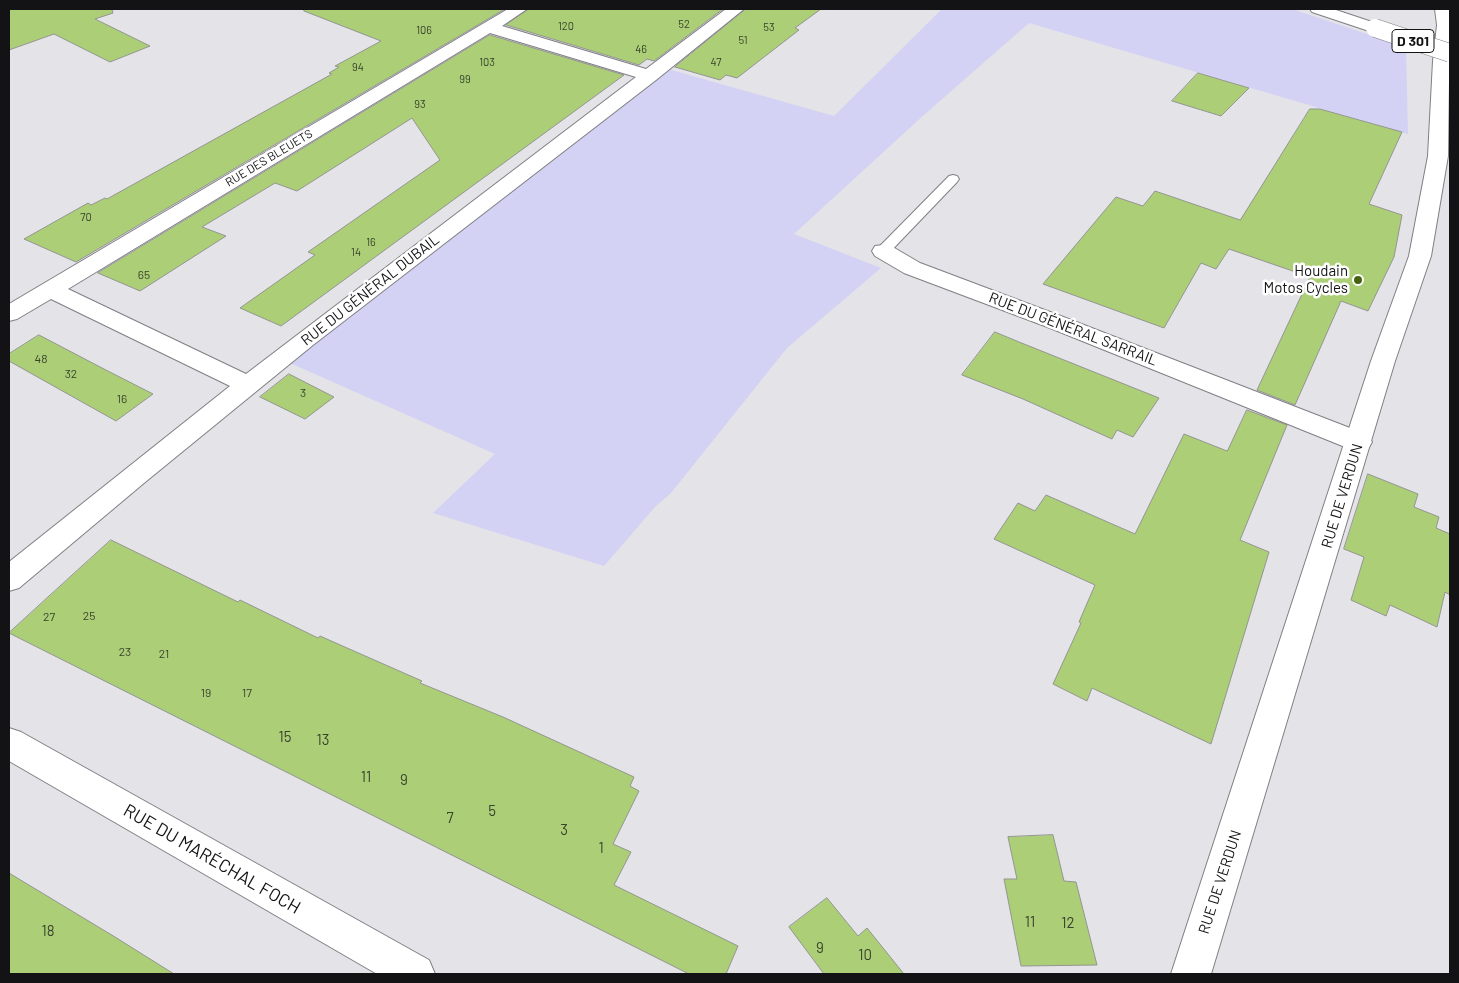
<!DOCTYPE html>
<meta charset="utf-8">
<style>
body{margin:0}
#map{position:relative;width:1459px;height:983px;overflow:hidden;background:#e3e3e8;font-family:Barlow,sans-serif}
canvas{display:block}
.frame{position:absolute;inset:0;border:10px solid #131315;pointer-events:none}
</style>
<div id="map">
<canvas width="1459" height="983"></canvas>
<div class="frame"></div>
</div>
<script>
const ctx = document.querySelector('canvas').getContext('2d');
ctx.lineJoin = 'round';
function paint(path, color) {
  ctx.fillStyle = color;
  ctx.fill(path, 'evenodd');
}
function strokePath(path, color, width, dash) {
  ctx.strokeStyle = color;
  ctx.lineWidth = width;
  ctx.lineCap = dash ? 'butt' : 'round';
  ctx.setLineDash(dash || []);
  ctx.stroke(path);
}
function drawText(font, color, halo, rows, align = 'center') {
  ctx.font = font + ' Barlow,sans-serif';
  ctx.lineWidth = 5;
  ctx.setLineDash([]);
  ctx.textBaseline = 'middle';
  ctx.strokeStyle = halo;
  ctx.fillStyle = color;
  for (const [text, x, y, turn = 0] of rows) {
    ctx.save();
    ctx.translate(x, y);
    ctx.rotate((+turn || 0) * Math.PI / 180);
    ctx.textAlign = isNaN(turn) ? turn : align;
    if (halo) ctx.strokeText(text, 0, 0);
    ctx.fillText(text, 0, 0);
    ctx.restore();
  }
}
const green = new Path2D(`
 M942 9H1292L1406 47 1408 134 1029 23 925 114 794 234 881 268 787 348 671 493 655 507 604 566 433 513 495 454 281 359 661 67 834 116Z`);
const building = new Path2D(`
 M9 9H112L113 13 95 19 150 46 110 62 54 34 9 50Z
 M305 9H505L76 262 24 239 88 203 91 205 105 198 107 199 332 74 329 73 339 67 335 66 381 41 304 11Z
 M529 9H723L654 61 647 59 639 65 506 25Z
 M746 9H821L795 28 799 30 737 78 726 75 720 80 675 67Z
 M490 35 624 75 281 326 240 308 315 255 308 252 440 160 412 118 297 191 275 183 202 227 226 236 140 291 98 273Z
 M1198 73 1249 88 1221 116 1172 101Z
 M1310 109H1320L1402 132 1369 204 1402 215 1394 257 1368 311 1341 301 1295 405 1257 390 1310 277 1229 249 1216 269 1201 263 1164 328 1043 284 1116 197 1143 206 1155 191 1240 220Z
 M995 332 1019 342 1159 398 1133 437 1117 430 1112 439 1023 399 962 375Z
 M39 335 102 368 153 394 116 421 9 361V354Z
 M289 374 334 397 305 419 260 397Z
 M1247 410 1287 425 1240 540 1269 552 1211 744 1092 688 1087 701 1053 684 1081 623 1079 622 1095 585 994 539 1018 503 1035 511 1046 495 1135 534 1184 434 1227 451Z
 M1368 474 1418 494 1414 507 1439 517 1436 528 1450 534V595L1445 592 1437 627 1390 605 1386 616 1351 600 1364 557 1344 549Z
 M111 540 238 602 240 600 318 638 320 636 338 644 422 681 420 683 503 717 634 777 630 786 639 791 613 844 631 852 614 885 738 946 726 974H689L9 633Z
 M1053 835 1064 881 1076 882 1097 965 1021 966 1004 879H1017L1008 837Z
 M9 873 115 937 174 974H9Z
 M827 898 858 936 867 928 904 974H824L789 927Z`);
const lane = new Path2D(`
 M953 175 957 176 959 179 957 182 888 254H878L876 251 878 248 949 176Z`);
const street = new Path2D(`
 M508 9H527L502 26 646 69 726 9H744L656 80 313 345 144 483 19 588 9 591V562L230 386 51 299 17 319 9 321V304ZM490 33 636 77 246 374 68 289Z
 M883 245 891 246 920 263 1066 318 1368 435 1372 442 1368 449 1359 451 1350 449 1050 328 904 273 875 256 872 251 875 246Z`);
const secondary = new Path2D(`
 M1435 9H1450L1448 156 1431 256 1395 361 1211 974H1171L1371 361 1409 256 1428 156 1433 61 1437 25Z
 M9 728 21 732 429 960 435 974H377L9 761Z`);
const highway = new Path2D(`
 M1310 9H1333L1381 25 1383 28 1381 31H1369L1312 12Z`);
const highwayBridge = new Path2D(`
 M1375 28 1450 53`);
const markers = [
 [1358,280,5,"#466111"]
];
const farNumbernames = [
 ["52",684,24],
 ["120",566,26],
 ["53",769,27],
 ["106",424,30],
 ["51",743,40],
 ["46",641,49],
 ["103",487,62],
 ["47",716,62],
 ["94",358,67],
 ["99",465,79],
 ["93",420,104],
 ["70",86,217],
 ["16",371,242],
 ["14",356,252]
];
const farStreetnames = [
 ["RUE DES BLEUETS",269,158,-31]
];
const numberNames = [
 ["65",144,275],
 ["48",41,359],
 ["32",71,374],
 ["3",303,393],
 ["16",122,399],
 ["25",89,616],
 ["27",49,617],
 ["23",125,652],
 ["21",164,654],
 ["19",206,693],
 ["17",247,693]
];
const shields = [
 [1413,41,42]
];
const shieldNames = [
 ["D 301",1413,41]
];
const poiNames = [
 ["Houdain",1348,271],
 ["Motos Cycles",1348,288]
];
const streetNames = [
 ["RUE DU GÉNÉRAL DUBAIL",370,290,-38],
 ["RUE DU GÉNÉRAL SARRAIL",1073,329,21],
 ["RUE DE VERDUN",1342,496,-73],
 ["RUE DE VERDUN",1220,882,-72]
];
const nearNumbernames = [
 ["15",285,737],
 ["13",323,740],
 ["11",366,777],
 ["9",404,780],
 ["5",492,811],
 ["7",450,818],
 ["3",564,830],
 ["1",601,848],
 ["11",1030,922],
 ["12",1068,923],
 ["18",48,931],
 ["9",820,948],
 ["10",865,955]
];
const nearStreetnames = [
 ["RUE DU MARÉCHAL FOCH",212,859,30]
];
paint(green, '#d3d2f4');
paint(building, '#abce76');
strokePath(building, '#939591', 1);
strokePath(lane, '#7f7f84', 2);
strokePath(street, '#7f7f84', 2);
strokePath(secondary, '#7f7f84', 2);
strokePath(highway, '#7f7f84', 2);
paint(lane, '#fff');
paint(street, '#fff');
paint(secondary, '#fff');
paint(highway, '#fff');
strokePath(highwayBridge, '#7f7f84', 19, []);
strokePath(highwayBridge, '#fff', 18);
for (const [x, y, r, color] of markers) {
  const dot = new Path2D();
  dot.arc(x, y, r, 0, 2 * Math.PI);
  ctx.fillStyle = color;
  ctx.fill(dot);
  strokePath(dot, '#fff', 2);
}
drawText('11px', '#39422d', null, farNumbernames);
drawText('12px', '#131315', '#fff', farStreetnames);
drawText('12px', '#39422d', null, numberNames);
for (const [x, y, w] of shields) {
  const box = new Path2D();
  box.roundRect(x - w / 2, y - 11.5, w, 23, 4);
  ctx.fillStyle = '#fff';
  ctx.fill(box);
  strokePath(box, '#131315', 1);
}
drawText('bold 14px', '#131315', null, shieldNames);
drawText('15px', '#131315', '#fff', poiNames, 'right');
drawText('15px', '#131315', '#fff', streetNames);
drawText('15px', '#39422d', null, nearNumbernames);
drawText('18px', '#131315', '#fff', nearStreetnames);
</script>
